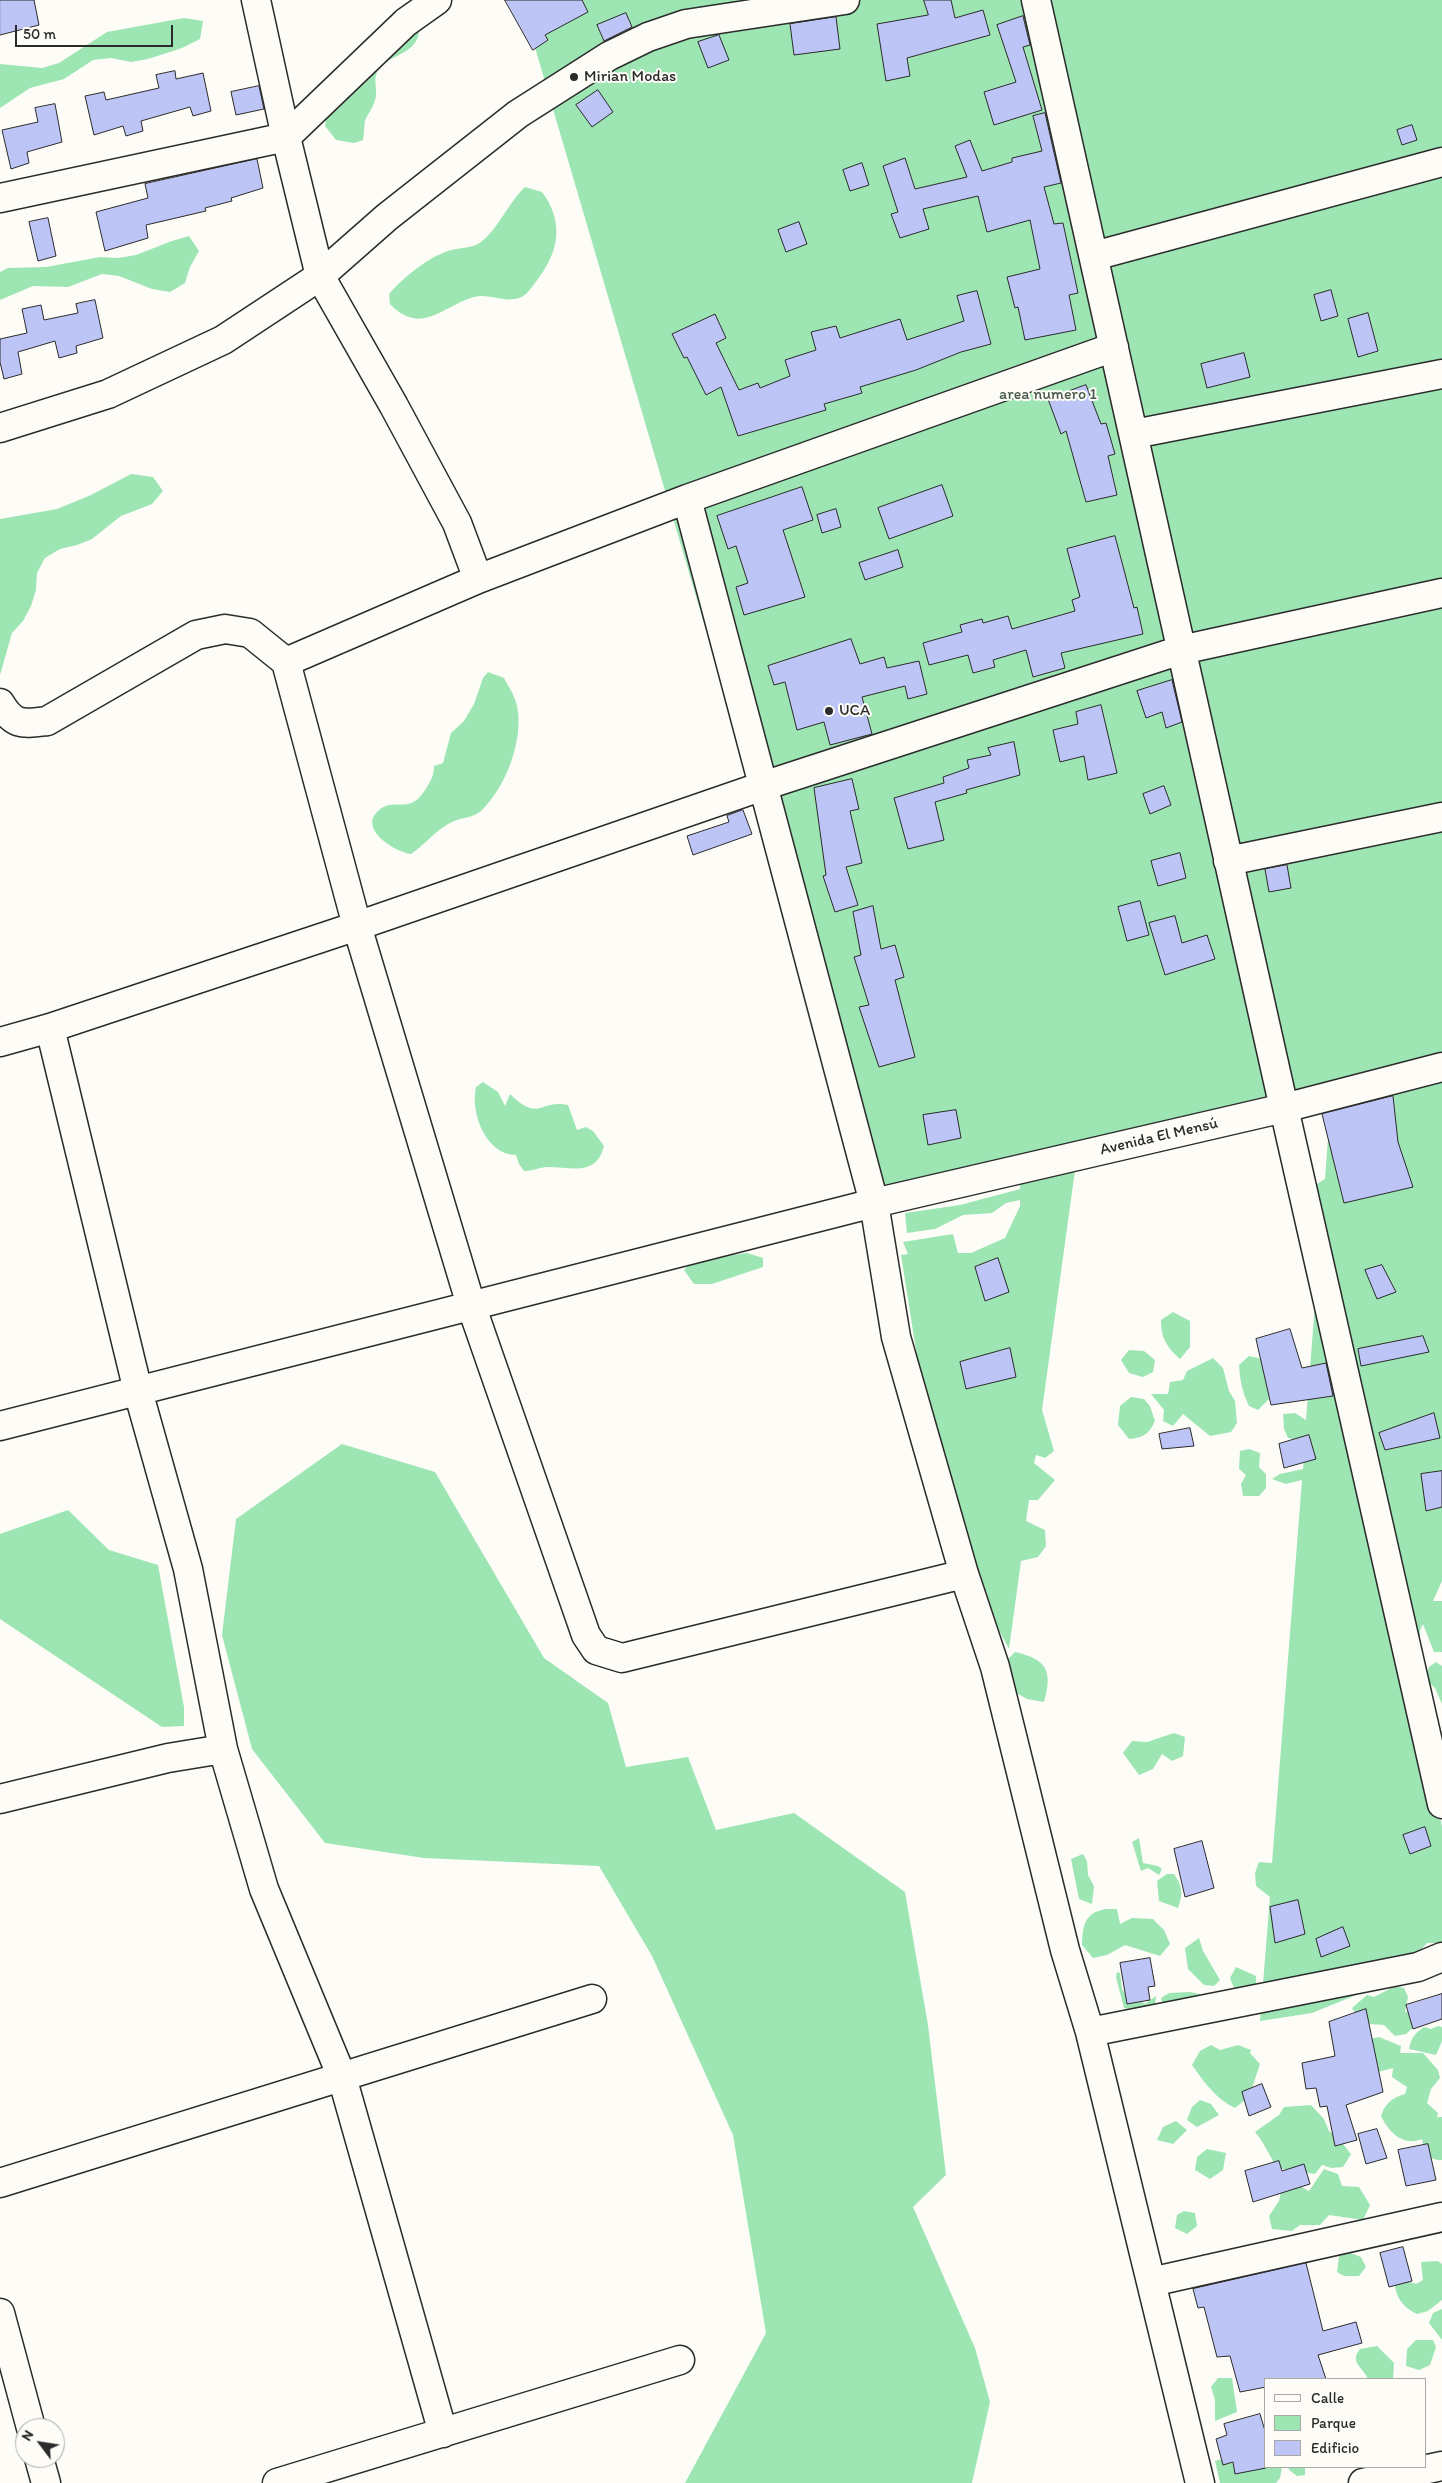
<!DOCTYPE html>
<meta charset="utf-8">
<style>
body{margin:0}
#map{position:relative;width:1442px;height:2483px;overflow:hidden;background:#fdfcf7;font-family:Itim,sans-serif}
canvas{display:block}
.legend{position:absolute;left:1264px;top:2378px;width:162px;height:90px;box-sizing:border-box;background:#fdfcf7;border:1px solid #a9a8a5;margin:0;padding:6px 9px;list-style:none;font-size:15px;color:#2b2b2b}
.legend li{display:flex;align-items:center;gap:10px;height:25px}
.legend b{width:25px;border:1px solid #a9a8a5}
.north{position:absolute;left:15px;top:2418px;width:50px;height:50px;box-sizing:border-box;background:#fdfcf7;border:1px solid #a9a8a5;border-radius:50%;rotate:301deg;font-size:14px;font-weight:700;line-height:20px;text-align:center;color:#2b2b2b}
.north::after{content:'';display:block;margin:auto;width:18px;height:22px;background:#2b2b2b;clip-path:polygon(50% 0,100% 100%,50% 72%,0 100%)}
.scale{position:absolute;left:15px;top:25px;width:158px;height:22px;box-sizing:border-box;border:2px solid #2b2b2b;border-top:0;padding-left:6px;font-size:15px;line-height:18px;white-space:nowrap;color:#2b2b2b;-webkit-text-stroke:4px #fdfcf7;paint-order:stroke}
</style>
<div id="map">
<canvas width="1442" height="2483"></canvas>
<ul class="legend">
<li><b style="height:6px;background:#fdfcf7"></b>Calle</li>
<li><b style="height:14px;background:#9de6b4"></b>Parque</li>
<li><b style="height:14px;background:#bdc4f6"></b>Edificio</li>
</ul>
<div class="north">N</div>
<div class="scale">50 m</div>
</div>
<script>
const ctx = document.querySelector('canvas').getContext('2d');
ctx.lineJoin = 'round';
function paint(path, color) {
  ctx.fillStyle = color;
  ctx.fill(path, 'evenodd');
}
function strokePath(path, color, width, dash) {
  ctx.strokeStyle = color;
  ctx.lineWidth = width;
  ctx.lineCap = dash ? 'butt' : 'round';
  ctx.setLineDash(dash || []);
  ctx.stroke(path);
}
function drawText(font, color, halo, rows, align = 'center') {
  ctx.font = font + ' Itim,sans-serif';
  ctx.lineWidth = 4;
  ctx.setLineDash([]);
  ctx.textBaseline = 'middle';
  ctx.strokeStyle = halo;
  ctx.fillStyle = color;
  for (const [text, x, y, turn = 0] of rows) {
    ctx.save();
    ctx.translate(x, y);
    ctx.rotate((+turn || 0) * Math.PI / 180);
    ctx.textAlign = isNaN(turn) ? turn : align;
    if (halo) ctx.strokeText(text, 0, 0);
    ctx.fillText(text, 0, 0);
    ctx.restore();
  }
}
const green = new Path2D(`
 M521 0H1442V1581L1433 1601H1442V1652H1434L1423 1624 1420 1630V1669L1425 1733 1442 1827V1943H1427L1393 1980 1312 2013 1260 2021 1270 1897 1256 1886 1255 1873 1259 1862 1272 1863 1302 1480 1286 1484 1272 1479 1280 1474 1303 1469 1305 1441 1288 1438 1284 1429 1283 1414 1295 1413 1306 1420 1322 1213 1316 1208 1312 1187 1325 1179 1331 1097 1077 1156 1042 1410 1054 1451 1045 1458 1036 1455 1034 1463 1055 1480 1038 1500H1029L1026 1521 1045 1530 1046 1546 1038 1557 1021 1561 1009 1649 995 1623 928 1426 901 1255 908 1254 903 1242 953 1234 958 1253H971L1005 1238 1020 1206V1200L1006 1203 992 1213 963 1215 935 1229 907 1233 905 1213 960 1205 1020 1189 1019 1170 874 1203Z
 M184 18 203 21 200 39 182 48 148 59 131 62 111 58 93 60 64 79 30 88 0 108V64L42 68 59 63 107 32Z
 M419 25C422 55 389 53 378 70 373 79 377 87 376 96 375 105 368 113 365 121 364 127 364 134 363 140L354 143 336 140 325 126 328 107Z
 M525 187 542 192C565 223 559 253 535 283 531 288 526 296 519 298 503 303 489 293 474 297 444 305 421 337 390 304L389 294C404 277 427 258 448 251 459 247 472 249 481 242 499 228 508 203 525 187Z
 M189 236 199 251 190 267 185 283 170 292 152 289 119 276 102 274 68 287 33 286 0 300V272L8 268 46 267 100 257 118 258 136 255 172 241Z
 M131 474 153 477 163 491 152 504 121 516 92 539 77 545 60 549 45 558 37 573 36 590 31 606 23 621 12 633 0 675V519L57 509 91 495Z
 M488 672 504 678C509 687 515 696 517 706 524 740 506 787 481 811 474 817 466 817 457 820 439 826 426 844 411 854 395 852 358 829 378 811 395 795 409 818 427 787 431 780 434 775 434 766L443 763 451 733 464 721 474 704 483 678Z
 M483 1082 498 1092 505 1106 510 1094C540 1123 539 1099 568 1105L577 1130 586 1127 593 1131 604 1146C596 1177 572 1167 548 1167 540 1167 533 1171 524 1171L519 1164 516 1155C486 1155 470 1113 476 1087Z
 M747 1253 763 1258V1267L712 1284H694L684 1270 692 1261Z
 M1173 1312 1190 1321V1347L1180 1359C1166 1347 1161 1337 1161 1320Z
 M1129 1350 1144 1351 1155 1360 1153 1372 1143 1377 1129 1373 1121 1360Z
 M1249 1356 1267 1360 1274 1394 1258 1410 1249 1406C1242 1392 1240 1380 1239 1365Z
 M1213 1358 1223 1368 1229 1391 1235 1401 1237 1423 1231 1432 1210 1436 1183 1414 1173 1426 1163 1421 1164 1410 1151 1394H1168L1170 1382 1183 1380 1187 1371Z
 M1131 1397 1144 1399 1150 1406 1155 1421C1149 1434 1143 1438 1129 1439L1118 1425 1120 1406Z
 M342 1444 435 1472 544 1658 608 1703 626 1767 688 1757 716 1830 794 1813 905 1892 928 2025 946 2175 913 2207 975 2348 990 2402 972 2483H685L766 2333 733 2135 652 1956 599 1866 424 1858 325 1843 252 1749 222 1635 236 1519Z
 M1249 1449 1260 1453 1259 1467 1266 1474V1488L1259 1496H1243L1241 1484 1246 1475 1239 1469 1240 1451Z
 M68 1510 109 1550 158 1565 184 1707V1726L162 1727 0 1619V1534Z
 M1015 1652C1047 1659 1053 1671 1044 1702L1027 1699 1013 1691 1006 1661Z
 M1436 1662 1442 1666V1704L1435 1688 1425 1679 1429 1667Z
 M1174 1733 1185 1737 1183 1756 1172 1761 1162 1754 1153 1769 1139 1775 1123 1753 1132 1741 1147 1742Z
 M1139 1838 1143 1863 1158 1866 1162 1869 1159 1875 1148 1868 1141 1871 1133 1845 1132 1842Z
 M1083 1854 1087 1861 1088 1875 1094 1886 1092 1904 1079 1899 1071 1859Z
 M1167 1874H1174C1183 1887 1183 1894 1178 1908L1159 1901 1157 1881Z
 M1106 1909H1117L1120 1924 1132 1918 1153 1919 1164 1930 1170 1944 1160 1956 1125 1945 1107 1955 1093 1958 1082 1945C1083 1925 1084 1913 1106 1909Z
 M1199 1938 1203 1951 1220 1980 1214 1986 1204 1985 1188 1969 1185 1948Z
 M1236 1967 1256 1976V1993L1241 1996 1234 1988 1230 1978Z
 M1117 1972 1120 1973 1122 1989 1129 2000H1138L1145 2004 1156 1996 1155 2006 1143 2012 1124 2008 1116 1977Z
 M1395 1986 1404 1988 1408 1997 1405 2011 1412 2015 1416 2025 1406 2034 1395 2036 1384 2025C1366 2024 1361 2024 1352 2008L1367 1995 1374 1997Z
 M1190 1992 1200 1994V2000L1165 2010 1161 1998 1169 1993Z
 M1438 2026 1442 2027V2041L1436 2055 1409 2049C1411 2038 1415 2033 1424 2027L1431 2029Z
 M1379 2037 1401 2046 1400 2053H1423L1438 2070 1440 2078 1431 2089 1427 2103 1438 2113 1437 2117H1442V2160C1428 2161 1424 2150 1422 2139 1403 2147 1389 2132 1381 2116 1385 2103 1392 2098 1405 2094L1407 2087 1392 2077 1393 2068 1378 2072 1369 2039Z
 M1211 2045 1220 2050 1238 2045 1251 2050 1250 2053 1260 2064 1249 2097 1235 2108C1216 2099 1204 2082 1192 2065L1200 2051Z
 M1200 2100 1211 2104 1219 2115 1197 2127 1187 2120 1192 2107Z
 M1311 2105 1324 2119 1329 2131 1339 2139 1351 2154 1343 2167 1331 2168 1322 2165 1315 2174 1277 2168C1269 2155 1265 2144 1255 2132L1279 2115 1284 2107Z
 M1176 2121 1187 2130 1173 2144 1157 2140 1163 2127Z
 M1207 2149 1226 2153 1223 2170 1210 2179 1195 2170 1197 2157Z
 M1324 2169 1338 2174 1342 2186 1359 2187 1370 2205 1363 2220 1329 2215 1320 2225H1300L1292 2231 1272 2229 1269 2216 1279 2201 1282 2187 1296 2184 1309 2191Z
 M1184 2211 1195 2213 1197 2226 1187 2234 1175 2228 1177 2215Z
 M1340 2249 1361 2257 1366 2267 1359 2276H1344L1337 2272Z
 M1438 2261 1442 2264V2300L1428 2311 1417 2314C1402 2307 1396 2297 1394 2281L1403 2280 1416 2284 1423 2280 1421 2262Z
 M1442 2309V2340L1429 2323 1433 2313Z
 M1416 2340H1433L1436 2347 1430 2365 1419 2370 1406 2366 1407 2349Z
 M1377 2346 1394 2363 1393 2379H1368C1363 2367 1349 2363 1360 2349Z
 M1218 2378H1232L1237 2412 1215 2421V2400L1211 2387Z
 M1226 2458 1237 2466 1282 2467 1280 2478 1276 2483H1220L1215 2461Z
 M1288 2467H1305V2475L1297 2476 1289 2470Z`);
const building = new Path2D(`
 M0 0H34L39 25 0 35Z
 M505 0H582L588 12 545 35 548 40 533 50Z
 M924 0H951L955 18 983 10 990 35 907 58 910 76 886 81 877 24 928 15Z
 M626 13 632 27 604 41 597 25Z
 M1023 16 1030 45 1023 47 1042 110 994 125 984 92 1016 82 997 25Z
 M836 17 840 49 794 55 790 24Z
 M719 35 729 60 708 68 698 42Z
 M175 71 176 79 203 73 211 111 193 116 190 107 141 121 143 131 126 136 123 126 94 135 85 96 104 92 106 100 159 88 156 75Z
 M259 86 264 109 236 115 231 92Z
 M598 90 613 112 592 127 576 105Z
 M55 104 62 142 27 152 29 163 11 169 2 130 38 122 35 108Z
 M1045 113 1061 183 1044 187 1054 224 1063 223 1078 293 1069 295 1076 330 1025 340 1018 307 1015 308 1007 277 1040 269 1030 220 987 232 978 196 923 209 929 229 900 238 891 214 898 212 883 166 905 158 915 189 967 177 955 146 970 140 982 171 1012 162V158L1042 151 1033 116Z
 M1412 125 1417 140 1402 145 1397 130Z
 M257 159 263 188 231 198 232 201 205 208 206 211 146 225 148 238 105 251 96 212 148 198 145 184Z
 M862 163 869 185 850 191 843 170Z
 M48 218 56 256 38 261 29 222Z
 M799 222 807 244 786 252 778 230Z
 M1331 290 1338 316 1321 321 1314 295Z
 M977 291 991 344 961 352 916 370 860 387 862 393 824 404 826 410 738 436 721 387 706 395 687 357 684 358 672 334 715 314 726 338 716 343 739 390 758 383 760 388 790 376 785 360 816 350 811 332 836 326 840 338 900 319 907 340 964 321 957 296Z
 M95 300 103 338 76 346 77 353 59 358 55 341 18 352 22 374 4 379 0 362V339L27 333 22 309 41 305 44 320 78 313 76 304Z
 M1368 313 1378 351 1358 357 1348 319Z
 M1244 353 1250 377 1207 388 1201 364Z
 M1086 385 1101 424 1106 423 1115 454 1108 456 1117 495 1086 502 1066 431 1061 434 1048 399Z
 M942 485 953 516 889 539 878 508Z
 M802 487 813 520 783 530 805 597 744 615 736 587 748 583 736 546 728 549 717 516Z
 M836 509 841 527 822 533 817 515Z
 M1115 536 1134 608 1137 607 1143 634 1061 653 1065 668 1033 677 1026 650 993 660 995 667 973 673 968 655 929 665 923 643 962 632 960 625 982 619 983 623 1008 616 1012 629 1075 611 1072 600 1080 597 1067 549Z
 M898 550 903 567 865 580 859 563Z
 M851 639 860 664 884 657 887 668 919 661 927 694 908 699 905 686 862 697 872 734 830 745 824 722 797 730 785 682 774 685 768 666Z
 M1172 680 1182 722 1166 728 1162 712 1146 718 1137 691Z
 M1101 705 1117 773 1088 780 1084 756 1060 762 1053 730 1078 724 1076 712Z
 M1014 742 1020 775 966 790 967 793 935 802 944 840 908 849 894 798 944 783 943 777 969 768 967 760 991 755 988 748Z
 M852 779 859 809 850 811 862 863 846 867 858 905 835 912 823 876 826 875 814 788Z
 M1164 786 1171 805 1150 814 1143 794Z
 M743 810 752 834 693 855 687 836 729 822 727 816Z
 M1180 853 1186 878 1158 886 1151 861Z
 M1287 865 1291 888 1269 892 1265 869Z
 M1140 901 1149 935 1127 941 1118 907Z
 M873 906 881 949 895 945 904 977 895 980 915 1057 879 1067 859 1007 869 1005 854 957 861 955 853 912Z
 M1175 916 1182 943 1207 935 1215 959 1165 975 1149 923Z
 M1393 1096 1398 1142 1413 1187 1344 1203 1322 1114Z
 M956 1110 961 1138 928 1145 923 1115Z
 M998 1258 1009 1292 985 1301 975 1267Z
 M1382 1265 1396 1292 1377 1299 1365 1270Z
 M1290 1329 1302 1368 1326 1363 1333 1396 1271 1405 1256 1339Z
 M1423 1336 1429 1352 1361 1366 1358 1349Z
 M1010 1348 1016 1377 966 1389 960 1362Z
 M1434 1413 1440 1438 1385 1450 1379 1433Z
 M1190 1428 1194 1446 1162 1449 1159 1434Z
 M1309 1435 1316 1459 1284 1468 1279 1444Z
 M1442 1471V1507L1426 1511 1421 1474Z
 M1425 1827 1431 1846 1410 1854 1403 1835Z
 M1202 1841 1214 1888 1185 1897 1174 1849Z
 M1298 1900 1305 1934 1275 1943 1270 1907Z
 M1343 1927 1350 1946 1321 1957 1316 1939Z
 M1150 1958 1155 1986 1148 1987 1150 2000 1127 2004 1120 1963Z
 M1442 1994V2019L1413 2029 1406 2005Z
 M1366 2009 1383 2092 1346 2105 1357 2140 1335 2146 1327 2106 1320 2107 1316 2088 1306 2089 1302 2063 1335 2056 1329 2022Z
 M1262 2084 1271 2107 1249 2116 1242 2092Z
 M1377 2129 1387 2158 1366 2164 1358 2134Z
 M1428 2144 1436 2180 1406 2186 1398 2150Z
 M1279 2161 1282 2171 1304 2164 1310 2184 1253 2202 1245 2171Z
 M1403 2247 1412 2281 1389 2287 1380 2253Z
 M1306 2263 1323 2331 1356 2322 1362 2343 1318 2355 1326 2379H1266V2387L1240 2392 1230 2356 1217 2357 1204 2307 1198 2308 1193 2289Z
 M1260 2414 1266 2434V2468L1235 2474 1233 2462 1223 2465 1216 2439 1227 2435 1224 2424Z`);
const minor = new Path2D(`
 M256 0 286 137 320 276 394 406 457 523 478 579
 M1036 0 1284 1108 1442 1804
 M0 198 286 137 406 22 437 0
 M1094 256 1442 162
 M0 428 108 394 223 340 320 276 387 217 518 114 609 56 648 37 686 24 845 0
 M1134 434 1442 374
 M687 499 874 1203 896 1337 964 1574 995 1667 1065 1950 1090 2032 1200 2483
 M286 662 357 926 470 1302 586 1635 596 1650 622 1658 964 1574
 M0 703C14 726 22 724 47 721L196 635 225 629 250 633 286 662 478 579 687 499 1114 347
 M1228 861 1442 817
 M50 1028 138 1391 188 1569 223 1749
 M0 1042 50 1028 357 926 763 786 1181 650 1442 593
 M0 1426 874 1203 1284 1108 1442 1067
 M0 1799 168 1758 223 1749 264 1889 342 2077 443 2433
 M1090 2032 1418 1967 1442 1957
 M0 2183 592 1999
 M1151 2282 1442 2217
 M0 2313 31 2428
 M39 2458 46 2483
 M277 2483 680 2360
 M1363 2483 1442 2466`);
const markers = [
 [574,77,5,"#2b2b2b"],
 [829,711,5,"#2b2b2b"]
];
const poiNames = [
 ["Mirian Modas",584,77],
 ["UCA",839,711]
];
const parkNames = [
 ["area numero 1",1048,395]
];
const streetNames = [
 ["Avenida El Mensú",1159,1137,-13]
];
paint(green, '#9de6b4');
paint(building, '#bdc4f6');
strokePath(building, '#2b2b2b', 1);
strokePath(minor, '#2b2b2b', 31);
strokePath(minor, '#fdfcf7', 28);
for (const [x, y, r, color] of markers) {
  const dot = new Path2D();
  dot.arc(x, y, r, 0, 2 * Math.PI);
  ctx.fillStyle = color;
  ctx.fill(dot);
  strokePath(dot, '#fdfcf7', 2);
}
drawText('16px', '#2b2b2b', '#fdfcf7', poiNames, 'left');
drawText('16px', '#485a4d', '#fdfcf7', parkNames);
drawText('16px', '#2b2b2b', '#fdfcf7', streetNames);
</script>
